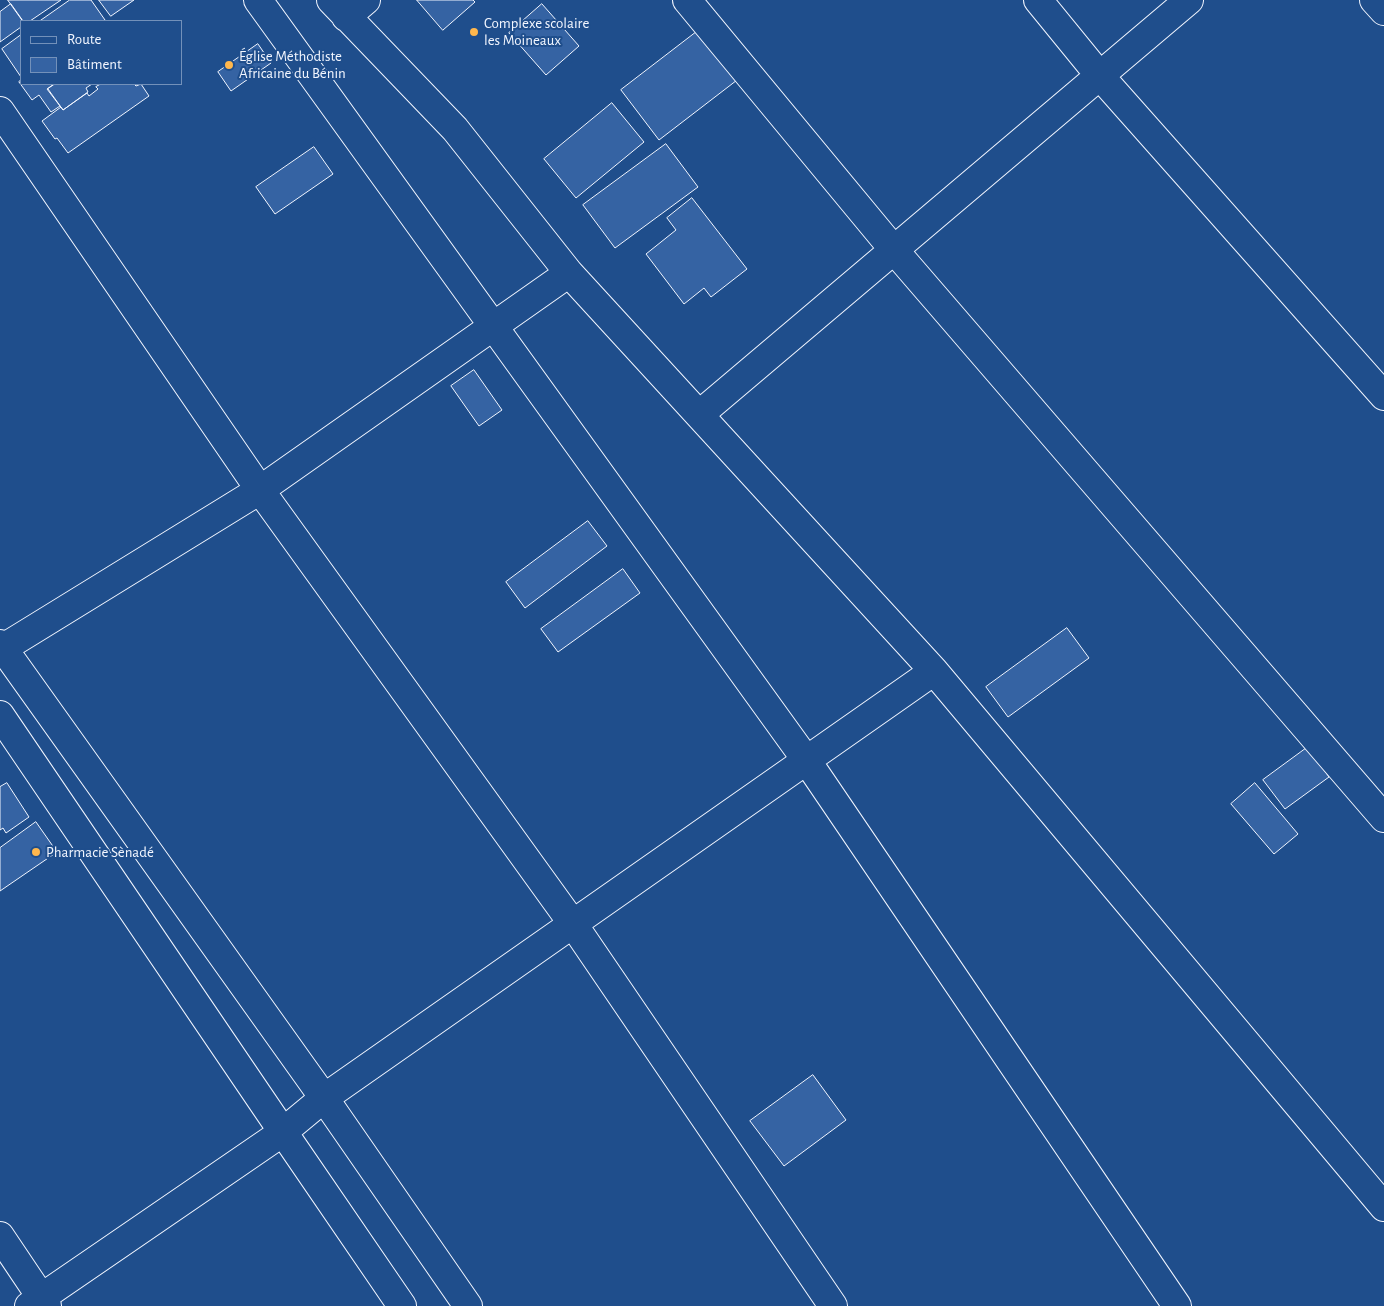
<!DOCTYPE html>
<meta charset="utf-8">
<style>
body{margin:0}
#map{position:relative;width:1384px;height:1306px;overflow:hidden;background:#1f4e8c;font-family:"Alegreya Sans",sans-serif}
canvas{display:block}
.legend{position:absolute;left:20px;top:20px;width:162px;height:65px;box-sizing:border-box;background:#1f4e8c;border:1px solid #7391ba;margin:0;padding:6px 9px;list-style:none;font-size:15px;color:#f2f6ff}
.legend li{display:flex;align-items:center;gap:10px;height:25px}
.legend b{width:25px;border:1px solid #7391ba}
</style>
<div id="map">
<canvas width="1384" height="1306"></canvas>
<ul class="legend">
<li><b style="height:6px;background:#1f4e8c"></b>Route</li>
<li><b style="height:14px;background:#3563a3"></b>Bâtiment</li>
</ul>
</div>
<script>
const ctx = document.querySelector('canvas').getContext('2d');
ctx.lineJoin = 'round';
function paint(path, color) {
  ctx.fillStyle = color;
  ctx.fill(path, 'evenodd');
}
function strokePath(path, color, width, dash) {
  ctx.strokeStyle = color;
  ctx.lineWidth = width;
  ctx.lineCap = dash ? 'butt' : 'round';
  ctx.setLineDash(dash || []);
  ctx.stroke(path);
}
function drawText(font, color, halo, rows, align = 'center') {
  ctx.font = font + ' "Alegreya Sans",sans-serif';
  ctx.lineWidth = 4;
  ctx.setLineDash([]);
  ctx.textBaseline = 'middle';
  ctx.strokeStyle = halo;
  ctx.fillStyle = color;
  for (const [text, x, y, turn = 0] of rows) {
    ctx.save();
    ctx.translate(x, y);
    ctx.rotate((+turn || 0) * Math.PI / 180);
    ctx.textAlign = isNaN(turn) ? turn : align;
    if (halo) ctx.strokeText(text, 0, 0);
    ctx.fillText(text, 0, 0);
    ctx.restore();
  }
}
const building = new Path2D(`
 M8 0H61L30 21H23Z
 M70 0H91L105 20 103 21H40Z
 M99 0H134L111 16Z
 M417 0H473L475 2 443 30Z
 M11 4 23 21H21V27L0 42V12Z
 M542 4 579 46 546 75 509 33Z
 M703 27 741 77 659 140 621 90Z
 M21 35V77L2 49Z
 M258 44 271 63 231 91 218 72Z
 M21 80V84H54L47 89 60 106 51 112 39 95 32 100 19 82Z
 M55 84H92L86 88 88 92 63 110 48 89Z
 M101 84H134L136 86 141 84 149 96 68 153 57 138 55 139 42 121 61 107 63 110 87 93 89 96 98 89 96 87Z
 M612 103 644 142 576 198 544 159Z
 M666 144 698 187 615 248 583 205Z
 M314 147 333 174 275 214 256 187Z
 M692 198 747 269 711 297 704 288 684 304 646 254 676 230 667 218Z
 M474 370 502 410 479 426 451 386Z
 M588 521 607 546 525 608 506 582Z
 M623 569 640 593 558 652 541 629Z
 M1067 628 1089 658 1008 717 986 687Z
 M1308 747 1329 777 1285 809 1263 780Z
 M7 783 29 817 6 833 3 828 0 830V787Z
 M1255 783 1298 834 1274 854 1231 804Z
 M36 822 57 852 0 891V848Z
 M813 1075 846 1120 784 1166 750 1121Z`);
const minor = new Path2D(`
 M258 0 807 761 1177 1306
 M331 0 455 129 569 273 934 671 1384 1207
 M687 0 894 250 1384 818
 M1038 0 1100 76 1384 396
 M1374 0 1384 11
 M346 17 366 0
 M0 111 260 490 573 924 833 1306
 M700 414 1189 0
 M0 644 324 1098 468 1306
 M0 650 260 490 569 273
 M0 715 283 1132 402 1306
 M0 1236 47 1306
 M29 1306 283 1132 324 1098 934 671`);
const markers = [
 [474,32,5,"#ffb74d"],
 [229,65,5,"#ffb74d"],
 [36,852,5,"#ffb74d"]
];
const poiNames = [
 ["Complexe scolaire",484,23],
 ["les Moineaux",484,40],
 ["Église Méthodiste",239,56],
 ["Africaine du Bénin",239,73],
 ["Pharmacie Sènadé",46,852]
];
paint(building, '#3563a3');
strokePath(building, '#f2f6ff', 1);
strokePath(minor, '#f2f6ff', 30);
strokePath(minor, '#1f4e8c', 28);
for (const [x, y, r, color] of markers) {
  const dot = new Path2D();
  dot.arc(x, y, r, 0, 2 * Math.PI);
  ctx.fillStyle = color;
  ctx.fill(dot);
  strokePath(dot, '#1f4e8c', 2);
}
drawText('15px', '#f2f6ff', '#1f4e8c', poiNames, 'left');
</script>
